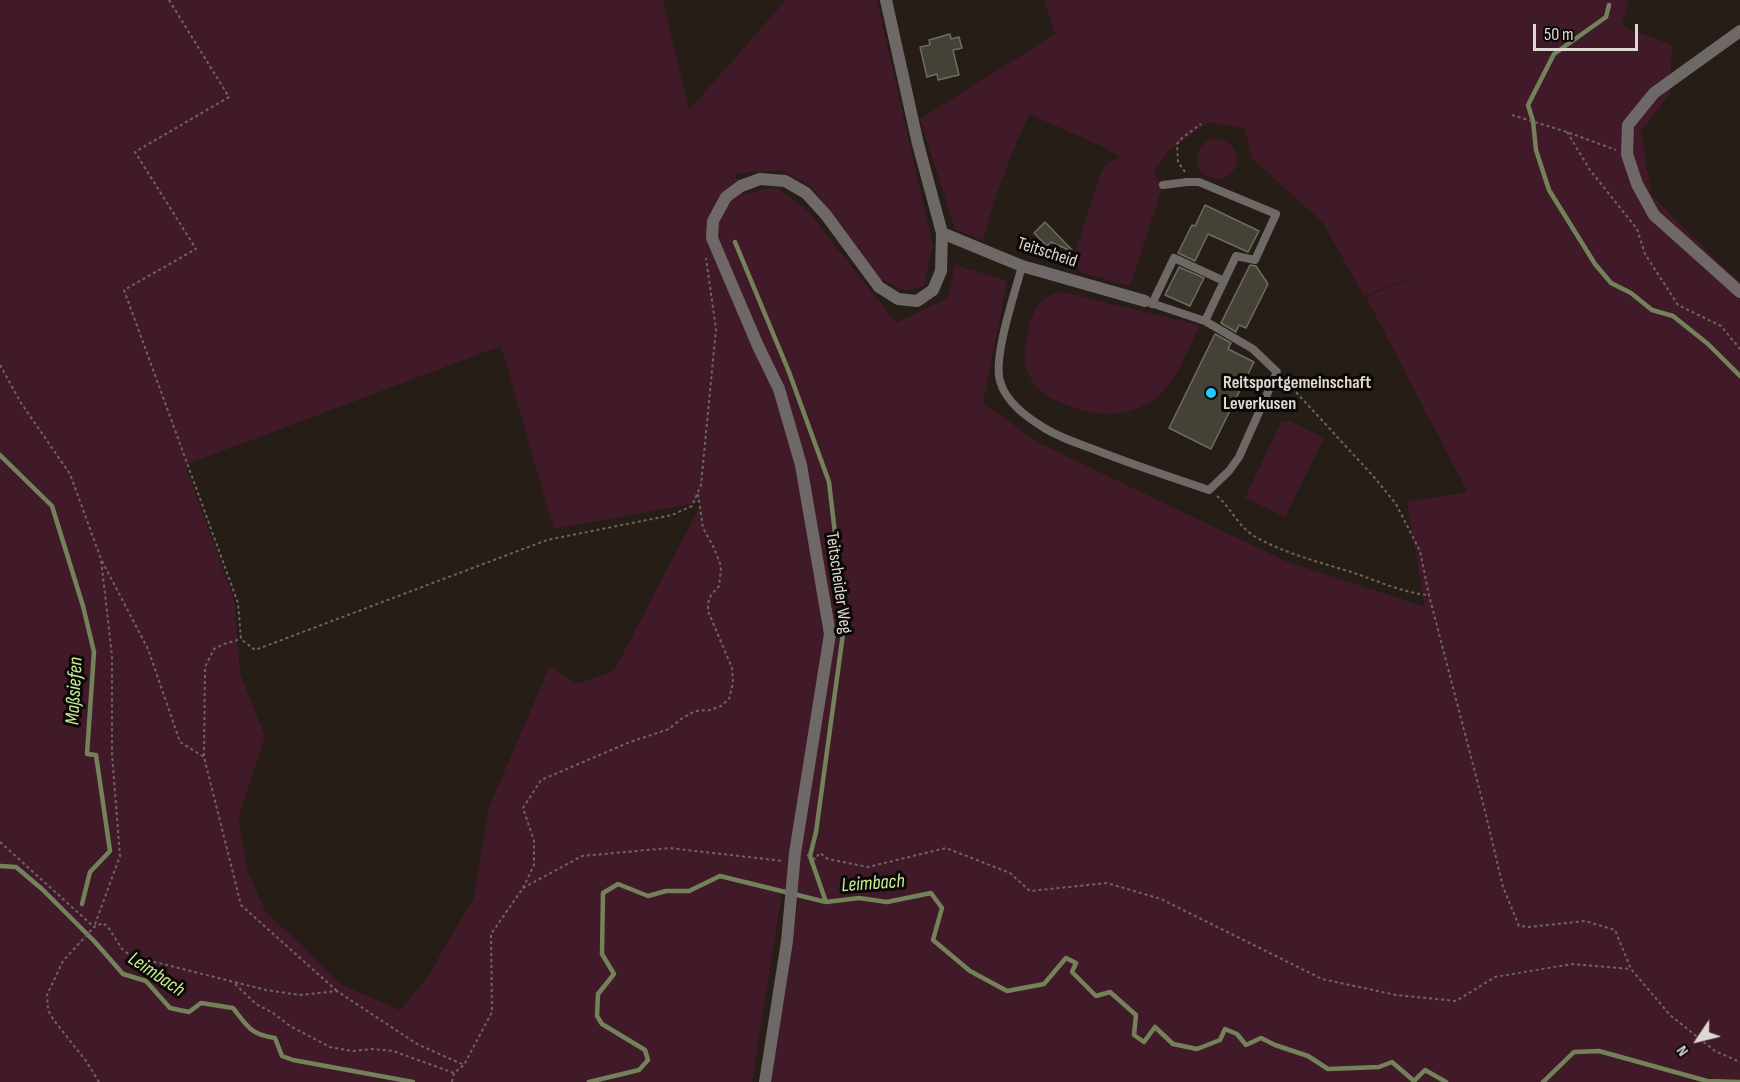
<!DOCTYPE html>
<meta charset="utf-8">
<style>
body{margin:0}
#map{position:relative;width:1740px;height:1082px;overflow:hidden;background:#251d16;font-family:"Sofia Sans Condensed",sans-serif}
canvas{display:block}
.north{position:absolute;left:1668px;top:1010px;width:60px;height:60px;-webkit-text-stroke:4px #0b0805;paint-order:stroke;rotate:235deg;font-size:16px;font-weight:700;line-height:24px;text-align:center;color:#ddd8d3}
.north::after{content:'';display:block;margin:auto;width:21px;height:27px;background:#ddd8d3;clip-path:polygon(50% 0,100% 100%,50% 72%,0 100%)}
.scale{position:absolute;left:1533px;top:24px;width:105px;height:27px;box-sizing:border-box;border:3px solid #ddd8d3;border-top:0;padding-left:8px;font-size:18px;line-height:21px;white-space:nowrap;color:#ddd8d3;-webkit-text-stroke:4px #0b0805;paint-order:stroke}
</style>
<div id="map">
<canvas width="1740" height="1082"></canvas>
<div class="north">N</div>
<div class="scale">50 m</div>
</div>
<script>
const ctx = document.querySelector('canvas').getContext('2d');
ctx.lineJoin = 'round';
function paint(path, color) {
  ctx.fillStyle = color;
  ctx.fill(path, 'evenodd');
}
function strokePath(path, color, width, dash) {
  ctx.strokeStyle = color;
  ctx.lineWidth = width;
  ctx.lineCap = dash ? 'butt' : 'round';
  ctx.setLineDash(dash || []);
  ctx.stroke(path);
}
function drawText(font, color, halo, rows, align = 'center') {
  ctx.font = font + ' "Sofia Sans Condensed",sans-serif';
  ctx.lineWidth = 6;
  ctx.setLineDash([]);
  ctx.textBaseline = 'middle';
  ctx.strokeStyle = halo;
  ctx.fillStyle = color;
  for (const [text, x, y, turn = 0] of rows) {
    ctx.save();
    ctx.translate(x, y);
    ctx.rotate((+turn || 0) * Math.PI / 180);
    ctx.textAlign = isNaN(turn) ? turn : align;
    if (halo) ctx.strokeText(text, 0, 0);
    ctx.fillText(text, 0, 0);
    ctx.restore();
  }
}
const green = new Path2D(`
 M0 0H663L689 110 786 0H877L933 246 924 286 906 291 881 279 811 186 781 170 735 174 743 194 776 187 808 211 896 323 948 298 955 265 1007 281 983 403 1039 443 1285 561 1425 607 1407 501 1464 493 1467 491 1366 297 1428 272 1364 296 1323 223 1252 158 1245 129 1209 122 1170 150 1153 171 1161 184V191L1130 286 1082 273C1076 269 1076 262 1074 256L1101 172 1108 163 1120 157 1101 146 1029 114C1010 156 994 197 983 241L955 229 920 119 1055 34 1044 0H1629L1622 26 1672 45 1670 94 1641 131 1651 195 1722 266 1740 281V1082H771L799 896 782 892 752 1082H0ZM501 346 554 529 702 502 614 671 576 684 550 666 489 807 474 897 427 978 400 1010 340 984 301 944 266 913 248 872 238 819 265 736 240 674 235 603 185 465Z
 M1197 159a20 20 0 1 1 40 0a20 20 0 1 1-40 0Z
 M1062 292 1199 325C1189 348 1179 375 1161 393 1136 418 1098 419 1067 405 1045 396 1033 390 1026 366 1022 353 1027 338 1030 325 1033 308 1045 294 1062 292Z
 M1290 421 1324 438 1285 517 1245 498 1280 424 1282 422Z`);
const stream = new Path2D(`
 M1609 5 1606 17 1554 54 1528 105 1533 121 1536 150 1549 190 1595 264 1611 283 1631 293 1652 310 1673 316 1708 344 1740 376
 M735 242 789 372 829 482 845 619 816 832 810 856 826 902
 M0 455 52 506 83 606 94 652 87 754 96 755 110 851 90 872 82 904
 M0 866 16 867 42 889 95 942 123 974 146 981 170 1008 189 1012 201 1003 233 1008C248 1027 250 1034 275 1038L282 1056 293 1060 413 1082
 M589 1082 639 1070 648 1060 645 1050 602 1024 597 1016 598 994 614 974 602 954 603 893 618 884 648 896 666 891H689L720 876 826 902 859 898 887 902 931 893 942 908 933 940 970 971 1007 991 1044 984 1066 958 1076 963 1072 972 1096 996 1110 992 1136 1015 1134 1035 1144 1042 1155 1027 1173 1044 1197 1049 1220 1040 1225 1029 1237 1034 1246 1045 1261 1038 1275 1045 1308 1056 1328 1069 1379 1067 1392 1062 1414 1081 1425 1070 1446 1082
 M1543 1082 1574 1052 1599 1051 1707 1081 1740 1082`);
const building = new Path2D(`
 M950 34 951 39 959 37 962 48 953 50 959 75 938 80 937 74 927 77 920 47 930 45 929 40Z
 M1205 205 1259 231 1248 252 1208 234 1195 261 1178 253 1192 225 1195 226Z
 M1045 222 1072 250 1071 251 1051 242 1047 246 1034 233Z
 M1250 265 1256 266 1268 284 1246 328 1239 325 1236 332 1221 323Z
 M1179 267 1204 278 1190 306 1165 295Z
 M1215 334 1231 343 1228 349 1254 362 1211 449 1169 428Z`);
const path = new Path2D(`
 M169 0 229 97 135 152 196 249 124 290 238 603 241 639 255 650 547 540 672 515 692 506 701 485 716 329 706 258
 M1512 115 1567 132 1616 150
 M1567 132 1590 170 1637 229 1645 254 1678 305 1721 326 1740 349
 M1185 172 1178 162 1177 144 1182 138 1201 124
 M0 365 21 403 70 474 101 559 112 656V754L120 856 94 927
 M1284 379 1374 477 1396 504 1420 551 1429 595 1485 811 1503 887 1519 926 1529 927 1585 921 1615 930 1631 969 1670 1015 1715 1051 1740 1062
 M1217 496C1231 508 1238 526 1254 536 1285 554 1320 562 1354 573 1378 581 1403 593 1429 595
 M102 561 148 649 180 742 204 757 241 905 337 991
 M204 756 205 667 214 649 224 644 241 639
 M0 842 94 927
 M807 855 815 859 820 853 828 859 868 867 946 848 1010 873 1030 891 1107 883 1161 899 1322 979 1396 995 1456 1001 1495 977 1572 964 1631 969
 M523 888 534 865V841L523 808 541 780 630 742 669 729 681 719 695 711 710 710 721 706 729 699 733 683 732 668 708 611V603L711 595 719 586 721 570 720 563 713 546 703 528 698 494
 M235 984 256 1004 273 1013 290 1026 330 1047 352 1051 373 1049 393 1051 454 1073
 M99 1082 86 1061 53 1019 48 1010 47 995 63 961 94 927 103 923 108 927 122 949 131 956 266 990 300 995 337 991 417 1044 464 1065
 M452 1082 454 1073 464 1065 492 1012 491 934 523 888 582 856 669 848 783 861`);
const lane = new Path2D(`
 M1163 185 1187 182H1199L1276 214 1255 260 1236 256 1205 321
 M1022 266C1015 293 993 356 1000 381 1006 403 1028 418 1046 429 1061 438 1077 443 1093 449 1131 464 1170 477 1209 490L1229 471 1239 457 1277 372 1253 349 1205 321 1145 301
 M1152 304 1174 258 1224 281`);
const street = new Path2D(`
 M1740 31 1654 93 1628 125 1627 154 1637 184 1654 215 1740 292
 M942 233 1022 266 1145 301
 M765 1082 787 941 795 853 830 634 801 465 779 389 758 346 712 238 713 221 726 197 741 186 760 179 785 181 806 193 826 215 879 287 898 299 917 301 933 290 941 271 942 233 918 144 886 0`);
const markers = [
 [1211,393,6,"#24c9fe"]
];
const streetNames = [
 ["Teitscheid",1047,253,18],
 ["Teitscheider Weg",838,583,82]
];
const poiNames = [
 ["Reitsportgemeinschaft",1223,383],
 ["Leverkusen",1223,404]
];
const waterNames = [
 ["Maßsiefen",75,691,-87],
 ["Leimbach",873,884,-4],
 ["Leimbach",156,975,34]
];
paint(green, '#411a29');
strokePath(stream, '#74825a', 4.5);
paint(building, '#444237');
strokePath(building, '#6f6c60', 1.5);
strokePath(path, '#6d6660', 2, [3, 3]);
strokePath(lane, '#6e6866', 8);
strokePath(street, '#6e6866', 12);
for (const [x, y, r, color] of markers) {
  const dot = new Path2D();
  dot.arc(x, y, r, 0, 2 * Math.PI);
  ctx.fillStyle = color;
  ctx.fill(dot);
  strokePath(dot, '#0b0805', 2);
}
drawText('18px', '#ddd8d3', '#0b0805', streetNames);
drawText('bold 18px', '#ddd8d3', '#0b0805', poiNames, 'left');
drawText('italic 20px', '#c7ed99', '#0b0805', waterNames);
</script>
